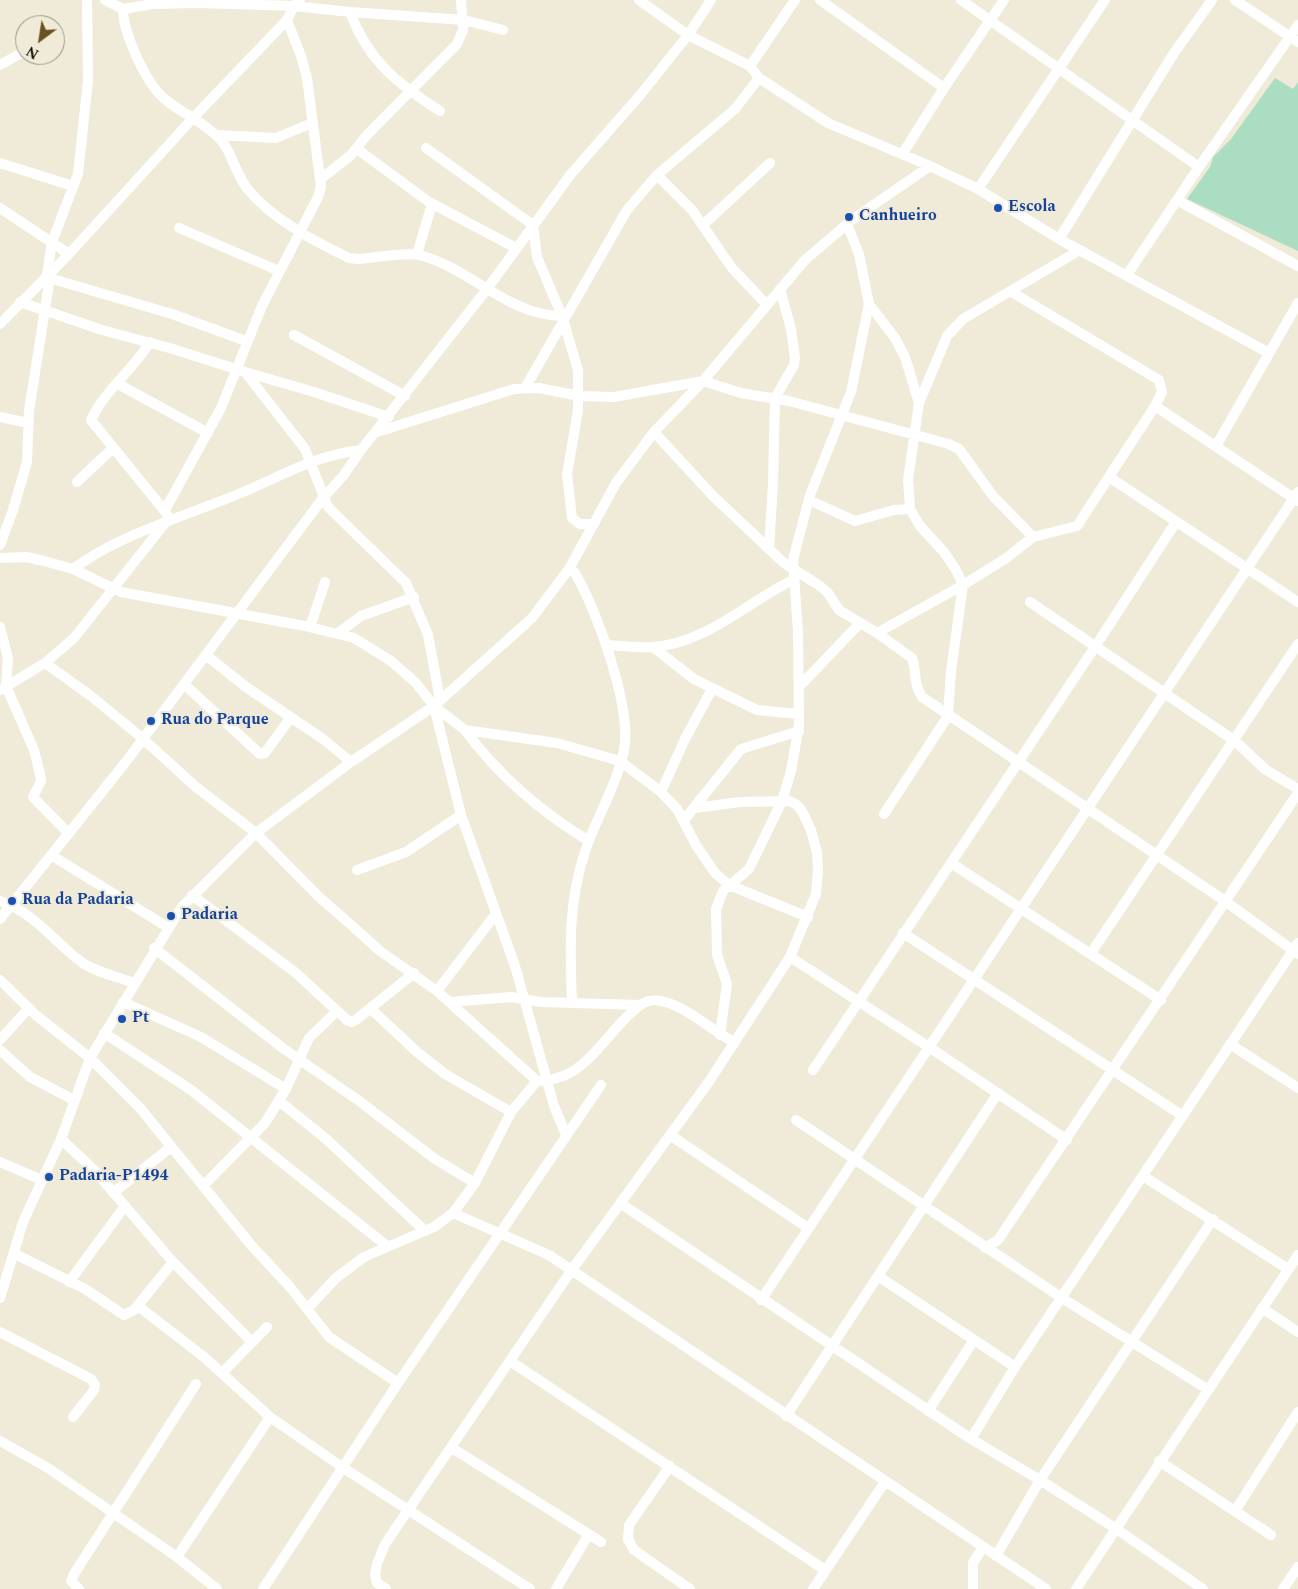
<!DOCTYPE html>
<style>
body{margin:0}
#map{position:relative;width:1298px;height:1589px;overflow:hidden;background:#efebd8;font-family:Spectral,serif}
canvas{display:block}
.north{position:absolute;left:15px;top:15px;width:50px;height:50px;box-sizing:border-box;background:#efebd8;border:1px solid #979386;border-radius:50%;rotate:211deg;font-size:14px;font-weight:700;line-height:20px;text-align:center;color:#12100a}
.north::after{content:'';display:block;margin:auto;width:18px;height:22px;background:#6a5122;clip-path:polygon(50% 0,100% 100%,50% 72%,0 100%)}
</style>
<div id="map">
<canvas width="1298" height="1589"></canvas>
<div class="north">N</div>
</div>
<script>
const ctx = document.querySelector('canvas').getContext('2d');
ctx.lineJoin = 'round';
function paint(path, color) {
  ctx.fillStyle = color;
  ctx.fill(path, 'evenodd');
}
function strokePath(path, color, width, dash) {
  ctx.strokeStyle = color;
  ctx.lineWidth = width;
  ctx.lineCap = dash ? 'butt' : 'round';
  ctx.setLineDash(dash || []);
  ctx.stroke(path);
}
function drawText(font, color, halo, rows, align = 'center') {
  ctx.font = font + ' Spectral,serif';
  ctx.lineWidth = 4;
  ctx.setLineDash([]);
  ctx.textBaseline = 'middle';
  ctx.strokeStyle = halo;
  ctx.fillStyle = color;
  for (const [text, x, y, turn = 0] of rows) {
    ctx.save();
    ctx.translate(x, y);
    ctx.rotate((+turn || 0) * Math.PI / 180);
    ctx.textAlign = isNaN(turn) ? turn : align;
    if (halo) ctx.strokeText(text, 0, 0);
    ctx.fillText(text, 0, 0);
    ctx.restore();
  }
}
const green = new Path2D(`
 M1275 78 1293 89 1298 82V251L1187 199 1210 167 1213 157 1231 139Z`);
const minor = new Path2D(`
 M105 0 123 9 153 4 197 3 294 6 350 12 464 20 503 30
 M639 0 688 35 750 66 759 78 828 123 930 166
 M820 0 944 88
 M961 0 1199 167
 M1235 0 1298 42
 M123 9C123 33 147 86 166 100 182 113 201 121 216 135 232 149 234 171 246 187 271 219 314 241 349 258L358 259C372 258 407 252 419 255 469 267 508 316 562 316
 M350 12C368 61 398 84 440 111
 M0 65 18 55
 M750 66 795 0
 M217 135 276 138 312 123
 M426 148 533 225 537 257 562 316 578 370V411L567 474 572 518 580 524H593
 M357 149 429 202 516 248
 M903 153 944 88 1004 0
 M0 163 73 186
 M657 175 692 210 732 268 767 305
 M322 178 351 155 367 135 457 44 463 30 461 0
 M978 189 1105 0
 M1177 200 1298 266
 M0 208 69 254
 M703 225 770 163
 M179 228 279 271
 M1059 239 1174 53 1212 0
 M417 254 432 204
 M1127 275 1199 167 1298 25
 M49 278 172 314 246 341
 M1010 291 1159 380 1162 392 1155 406
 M20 302 102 330 173 349 245 372 305 449 328 507 406 583 428 635 440 700
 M869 304 895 338 905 357 919 403 908 480 910 509 920 526 944 552 956 570 963 585 951 671 948 716 884 814
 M0 324 69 254 193 118 287 20 294 6 300 0
 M294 335 405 396
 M150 342C133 370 104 391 91 420L167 514
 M245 372 314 392 389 417
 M118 384 208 433
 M525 388 627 210 657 175 735 109 759 78
 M919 403 947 336 963 319 1080 250
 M0 417 28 423
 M377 432 514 389 539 388 579 396 614 397 703 381 741 393 789 401 949 444 959 449 993 496 1033 537
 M654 432 713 496 784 563 820 586 828 593 839 610 877 633 912 658C917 672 913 684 922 697L1225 901 1298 954
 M1216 446 1298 303
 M1109 477 1298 602
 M77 482 112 449
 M809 500 855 521 894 510 910 509
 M165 510 221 408 262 306 318 197 321 187 307 78 301 56 287 20
 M0 545 13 510 27 462 29 411 48 290 49 278 47 275 52 242 78 174 88 80 87 0
 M769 549 773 483 775 398 794 365 795 358 791 329 780 289
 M0 558 26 557 44 561 73 569 121 592 305 626 354 638 391 661 416 683 434 706 465 730 557 743 620 761 661 792 677 809 696 845 715 873 729 885 808 917
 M73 569C123 532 185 517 243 492 286 474 313 456 361 450
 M569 569 575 573C597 610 632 708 624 750 617 785 596 818 585 852 568 901 570 951 572 1002
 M1030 602 1235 741 1266 770 1298 789
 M0 627 8 658 6 686 34 750 40 774 41 781 33 797 68 833
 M310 627 325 582
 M877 633 963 585 1005 559 1033 537 1077 526 1155 406 1298 501
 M337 634 361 616 414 597
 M606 645C621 646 637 648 652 647 706 644 747 602 793 580
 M653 647 694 679 757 710 799 714
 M206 655 246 687 323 739 351 762
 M45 663 91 696 142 738 196 787 256 833 319 897 349 923 380 951 437 991 537 1081
 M184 684 260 754 265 753 291 717
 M799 687 860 623
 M0 690 45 663 74 638 166 522
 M434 706 461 815 515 966 554 1106 566 1135
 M465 730C497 774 542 813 589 841
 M661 792 685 739 712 689
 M684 820 741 749 799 731
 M51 855 169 928
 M951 863 1161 1000
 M357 870 406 852 461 815
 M192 895 296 973 347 1020 352 1022 357 1019 414 973
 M0 901C32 911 54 941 80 961 94 972 117 976 134 983
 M0 919 125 763 323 498 343 476 361 450 487 289 571 174 641 94 688 35 711 0
 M903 933 1183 1116
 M154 948 284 1049 358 1100 435 1159 475 1183
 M1091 953 1298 644
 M790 957 929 1047 1067 1140
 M0 980 37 1016 90 1058 140 1108 251 1245 290 1287 329 1337 398 1383
 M437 991 495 915
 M123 1002 201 1037 286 1089
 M450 1002 511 997 541 1002 640 1005
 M371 1009 417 1052 445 1074 511 1112
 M104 1033 191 1090 387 1246
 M720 1035 727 984 717 955 716 909 723 891 749 869 782 801 791 771 799 726 798 632 793 560 810 495 851 392 869 304 859 254 847 224
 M0 1040 29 1008
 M1230 1044 1298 1088
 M0 1050 30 1077 74 1100
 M813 1070 1095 647 1176 522
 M279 1101 325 1138 425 1231
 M796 1120 1062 1298 1207 1389
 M670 1135 808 1228
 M61 1139 95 1171 173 1262 252 1342
 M0 1162 42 1180
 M1143 1176 1288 1269
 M204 1185 265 1123 286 1089 309 1038 337 1011
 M113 1193 171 1147
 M620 1203 971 1439 1040 1480 1115 1528 1203 1589
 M453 1213 549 1255 1046 1589
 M985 1248 998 1240 1298 793
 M15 1254 85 1289 124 1315 134 1310 173 1262
 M878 1276 1015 1367
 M69 1282 125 1206
 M0 1298 23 1222 61 1139 90 1058 181 908 256 833 351 762 434 706 532 618 569 569 616 483 654 432 703 381 805 260 853 219 930 166 978 189 1059 239 1269 353
 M761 1300 1298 492
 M138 1306 204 1357 270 1417 342 1467 530 1589
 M1262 1308 1298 1332
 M307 1309 336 1278 364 1257 434 1227 453 1213 475 1183 511 1112 537 1081C548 1081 560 1078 570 1073 598 1056 614 1025 639 1006 646 1000 656 999 665 1002 690 1009 711 1030 734 1042
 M0 1332 91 1379 95 1385 94 1390 73 1417
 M510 1361 825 1570
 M222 1373 267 1327
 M928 1411 974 1340
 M786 1416 998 1093
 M971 1439 1015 1367 1298 943
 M0 1441 48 1468 177 1557 217 1589
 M452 1448 601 1542
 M1159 1461 1271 1535
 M670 1466 629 1525 628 1539 634 1550 690 1589
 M1235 1511 1298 1412
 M996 1556 1040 1480 1213 1219
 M177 1557 270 1417
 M79 1589 71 1581 74 1574 196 1384
 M263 1589 398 1383 601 1085
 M386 1589 377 1583 375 1575 377 1564 385 1544 571 1271 708 1083 790 957 816 894 818 870 817 853 811 830 802 811 797 805 790 801 740 802 695 808
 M556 1589 589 1534
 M813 1589 885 1482
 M973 1589V1563L983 1547
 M1076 1589 1298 1255
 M1283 1589 1298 1567`);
const markers = [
 [998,208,5,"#1a4fb4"],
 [849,217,5,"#1a4fb4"],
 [151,721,5,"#1a4fb4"],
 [12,901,5,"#1a4fb4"],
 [171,916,5,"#1a4fb4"],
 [122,1019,5,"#1a4fb4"],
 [49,1177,5,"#1a4fb4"]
];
const transitNames = [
 ["Escola",1008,208],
 ["Canhueiro",859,217],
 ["Rua do Parque",161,721],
 ["Rua da Padaria",22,901],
 ["Padaria",181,916],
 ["Pt",132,1019],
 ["Padaria-P1494",59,1177]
];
paint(green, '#abddc2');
strokePath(minor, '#fff', 10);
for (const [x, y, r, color] of markers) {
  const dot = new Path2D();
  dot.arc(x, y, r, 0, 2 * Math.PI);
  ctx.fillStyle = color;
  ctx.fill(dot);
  strokePath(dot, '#efebd8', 2);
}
drawText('bold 16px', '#164399', '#efebd8', transitNames, 'left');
</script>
